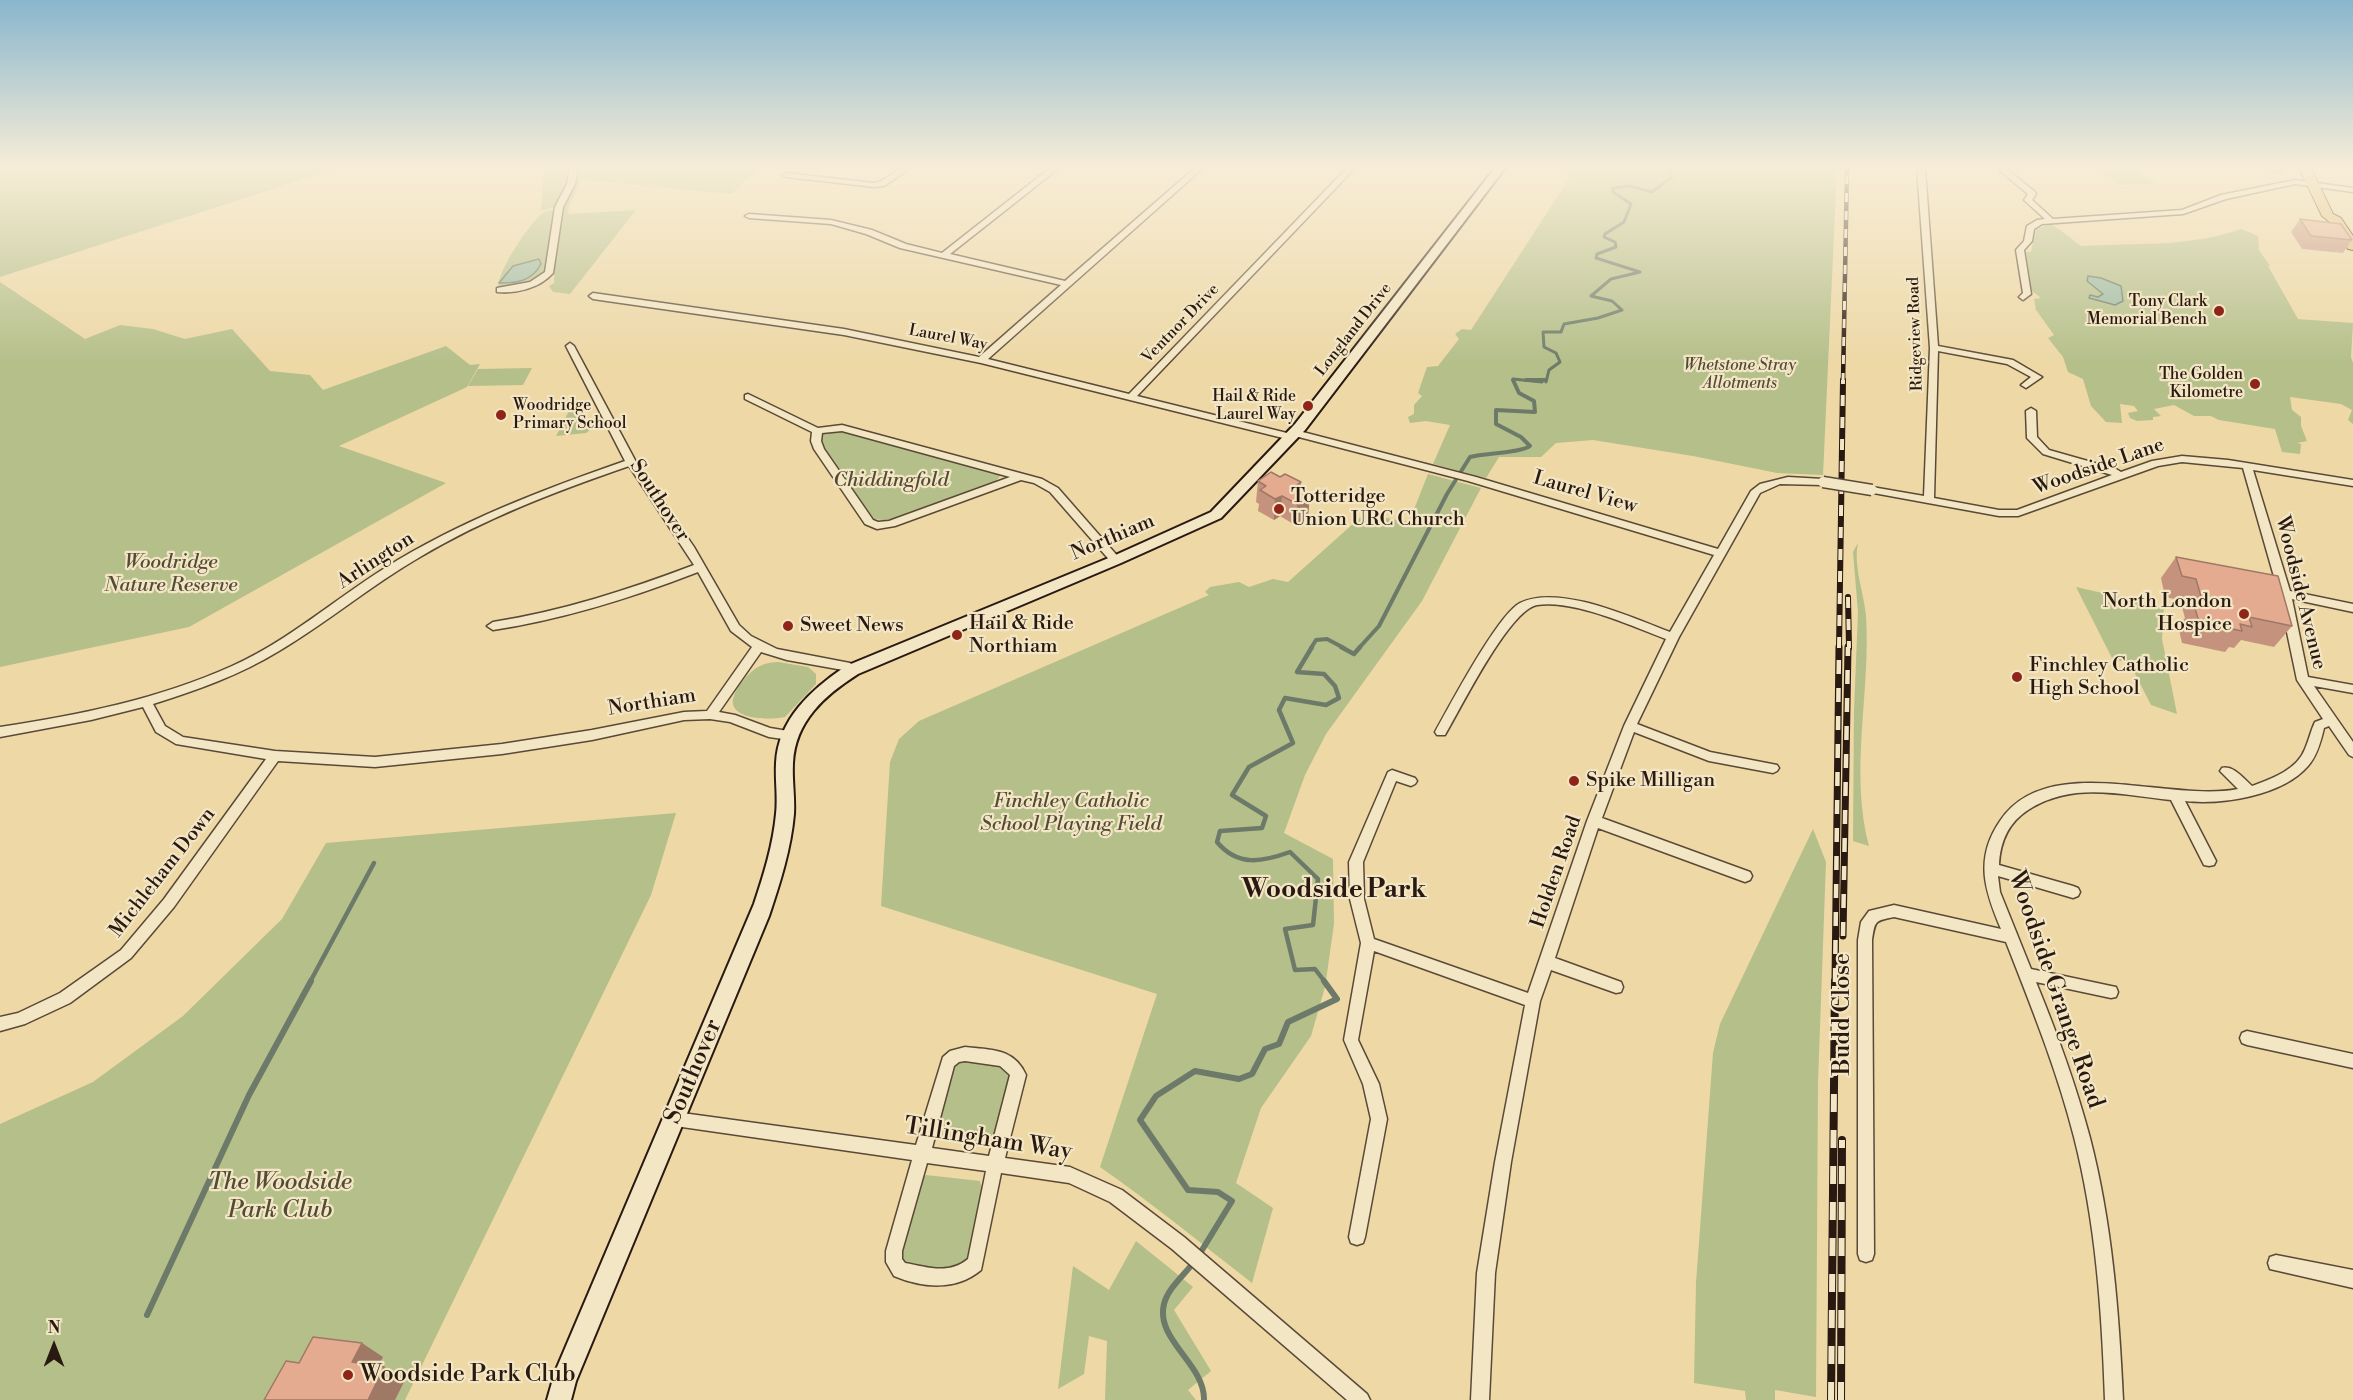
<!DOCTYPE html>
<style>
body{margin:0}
#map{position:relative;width:2353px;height:1400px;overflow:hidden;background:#edd8a6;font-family:"Libre Bodoni",serif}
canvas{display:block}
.north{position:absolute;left:24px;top:1316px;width:60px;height:60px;-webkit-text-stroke:4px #f3e6c5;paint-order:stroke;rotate:0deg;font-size:16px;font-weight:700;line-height:24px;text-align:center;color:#291911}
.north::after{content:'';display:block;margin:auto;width:21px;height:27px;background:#291911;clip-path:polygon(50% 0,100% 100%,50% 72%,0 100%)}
</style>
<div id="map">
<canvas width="2353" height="1400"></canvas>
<div class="north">N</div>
</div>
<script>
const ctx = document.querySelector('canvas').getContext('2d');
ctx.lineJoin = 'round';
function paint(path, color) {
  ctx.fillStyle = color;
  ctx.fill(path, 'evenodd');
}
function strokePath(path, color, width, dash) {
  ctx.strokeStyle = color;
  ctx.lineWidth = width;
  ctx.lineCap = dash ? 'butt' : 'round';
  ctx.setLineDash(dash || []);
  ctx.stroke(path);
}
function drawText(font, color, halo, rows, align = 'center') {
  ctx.font = font + ' "Libre Bodoni",serif';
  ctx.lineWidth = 4.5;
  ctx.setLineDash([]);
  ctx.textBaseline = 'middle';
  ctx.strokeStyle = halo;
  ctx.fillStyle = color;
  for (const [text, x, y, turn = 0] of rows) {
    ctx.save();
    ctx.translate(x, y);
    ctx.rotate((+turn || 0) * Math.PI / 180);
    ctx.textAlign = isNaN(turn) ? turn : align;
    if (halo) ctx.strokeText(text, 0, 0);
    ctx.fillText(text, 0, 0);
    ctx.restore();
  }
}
const green = new Path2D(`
 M0 168H338L0 277Z
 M544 168H572L569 184 557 206 541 211Z
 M580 168H758L732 194 583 180 569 205 568 214 636 210 570 294 553 292 549 286 554 283C555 258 555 231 563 207 568 193 578 183 580 168Z
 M1558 168H1837L1823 475 1777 473 1693 456 1593 440 1556 443 1541 457H1499L1486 478 1433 464 1450 425 1426 421 1410 423 1408 417 1414 414V405L1422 396 1418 393 1427 367 1438 366 1459 339 1455 334 1462 329 1471 330 1570 177Z
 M2098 168H2135L2155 184 2118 185Z
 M550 210H555C548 233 558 272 531 283 521 286 508 286 498 288 498 270 526 230 538 217 541 213 546 212 550 210Z
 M2052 224 2081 246C2132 243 2193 247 2241 229L2258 236 2259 250 2270 266H2268L2298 319 2353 323 2351 357 2353 363V424L2348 420 2352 410 2341 404 2290 397 2292 410 2301 417V426L2307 441 2297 443 2301 444 2300 454 2282 452 2275 429 2219 420 2211 416H2194L2174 405 2154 409 2161 416 2153 417V420L2137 421 2130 418 2128 413 2138 411 2134 406 2120 404 2122 423 2106 422 2091 406 2083 379 2068 372 2063 357 2048 338 2054 335 2036 310 2034 299 2041 298 2032 291 2026 252H2031L2036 229Z
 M0 282 85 339 120 325 153 329 185 339 232 329 270 371 310 375 323 390 446 346 470 365 480 364 467 387 339 446 446 483 189 627 0 667Z
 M532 368 523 385 468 386 478 369Z
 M569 411H583L593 428 586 433 556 436Z
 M833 431H844L999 473 1000 476 996 481 891 521 874 519 820 444 821 434Z
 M1428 474 1481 488 1422 601 1326 734 1305 775 1284 833 1333 859 1334 924 1325 987 1311 1036 1261 1108 1236 1183 1273 1208 1252 1283C1202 1244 1153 1204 1100 1167L1157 994 881 906 890 762 899 739 919 721 1209 595 1205 592 1210 587 1239 582 1249 587 1273 579 1288 582 1364 514 1409 522Z
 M1858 543C1853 565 1864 593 1866 616 1871 691 1849 771 1869 846L1853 841 1854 711 1858 612 1853 552Z
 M2076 587 2164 607 2162 639 2177 714 2151 705 2129 662 2113 660Z
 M778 662 808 667 816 674V684L785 717C772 720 736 720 733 704 731 692 750 670 760 666 766 663 772 662 778 662Z
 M676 813 651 895 405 1400H0V1124L93 1082 183 1016 282 919 326 843Z
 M1813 829 1826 862 1818 1082 1816 1397 1775 1390V1400H1746L1745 1391 1694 1383 1696 1283 1713 1053 1720 1024Z
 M964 1059 1006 1066 1012 1075 997 1135 990 1144 936 1136V1125L953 1066Z
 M926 1175 980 1181 982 1191 968 1255 964 1265 952 1273 904 1263 901 1251 921 1180Z
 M1136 1241 1193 1287 1174 1310 1211 1371 1188 1390 1196 1400H1105L1107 1341 1089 1336 1084 1374 1058 1389 1073 1266 1109 1290Z`);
const water = new Path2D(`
 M539 259 541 264C532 281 518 283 499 283L513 266Z
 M2088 276 2101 278 2121 286 2123 301 2115 305 2089 298 2090 295 2098 297 2103 294 2087 281Z`);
const streamFar3 = new Path2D(`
 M1514 382 1513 379 1542 382
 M1546 382 1549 370 1560 362 1556 353 1544 347 1543 332H1561L1564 324 1598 318 1622 310 1612 301 1591 296 1611 279 1640 272 1596 258 1597 254 1616 247 1615 242 1604 237 1605 234 1624 222 1631 204 1613 192V188L1630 186 1652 192 1672 177 1669 168`);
const streamFar2 = new Path2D(`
 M1526 380H1546
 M1311 648 1316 640 1327 639 1344 648
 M1359 648 1379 626 1447 494 1470 457C1485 453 1521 453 1530 446L1521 437 1496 424V410L1535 412 1534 401 1519 393 1513 380`);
const streamFar1 = new Path2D(`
 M1312 647 1297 672 1324 674 1335 686 1339 698 1326 705 1285 698 1279 710 1293 743 1249 767 1232 795 1266 816 1262 828 1220 831 1217 842C1238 867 1262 862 1290 852L1318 879 1313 925 1285 929 1295 970 1315 969 1325 982
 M1341 647 1354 654 1360 647
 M310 982 374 863`);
const stream = new Path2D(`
 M1199 1255 1232 1201 1218 1192 1188 1190 1140 1120 1156 1096 1195 1071 1239 1079 1252 1074 1265 1049 1279 1044 1288 1022 1337 999 1324 981
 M1194 1262C1185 1274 1168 1288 1164 1304 1155 1340 1205 1364 1204 1400
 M147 1315 249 1095 311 981`);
const street = new Path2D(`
 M570 168H578L575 184 563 207 553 273C540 288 516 294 497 292V288L530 282 545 272 555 207 567 184Z
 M902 168H911L884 186 874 187 786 177 782 175 786 173 874 183 879 182Z
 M1050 168H1059L950 254 1065 281 1195 168H1203L988 359 1129 394 1347 168H1355L1137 396 1291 434 1292 431 1295 430 1476 477 1718 549 1751 491 1760 484 1788 477 1823 479 1828 482 1823 485 1780 484 1760 493 1679 637 1637 724 1710 752 1777 765 1779 768 1777 771 1773 773 1709 761 1634 732 1602 818 1750 872 1752 876 1750 880 1745 882 1598 828 1555 958 1621 982 1623 987 1621 992 1616 993 1551 970 1540 1001 1511 1162 1495 1273 1489 1400H1471L1477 1273 1495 1162 1525 1005 1374 951 1358 1040 1379 1084 1387 1119 1365 1237 1363 1243 1357 1245 1351 1243 1349 1237 1371 1119 1363 1084 1344 1040 1361 943 1350 899 1349 862 1388 772 1392 770 1415 778 1417 781 1415 784 1411 786 1396 781 1363 862 1364 899 1374 939 1528 993 1587 821 1624 726 1666 639C1632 626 1573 599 1537 605 1509 610 1461 708 1445 735H1437L1435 732C1449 707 1498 614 1520 603 1560 584 1632 618 1670 632L1714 555 1468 481 1295 436 1294 439 1291 440 981 363 844 335 593 299 589 296 593 293 844 329 979 357 1061 285 900 248 866 234 831 224 749 218 745 216 749 214 831 220 872 230 906 244 942 253Z
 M1917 168H1925L1938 346 2013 360 2042 377 2026 388 2021 385 2031 377 2007 364 1938 351 1934 498 1999 510H2017L2112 475 2043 454 2027 438 2026 411 2031 408 2036 411 2037 437 2049 450 2116 469 2121 472 2152 461 2182 456 2228 460 2353 480V486L2253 470 2290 591 2353 604V612L2292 599 2308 677 2353 685V693L2314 686 2353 742V757L2349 755 2329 726 2324 728C2321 741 2317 756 2308 766 2282 796 2222 805 2185 801L2216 861 2214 865 2209 866 2204 865 2171 800C2122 795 2072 781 2028 810 2008 823 2000 842 1999 865L2073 886 2078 888 2080 892 2078 896 2073 898 1998 876 2000 892 2031 969 2111 986 2116 987 2118 992 2116 997 2111 998 2036 982C2057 1033 2076 1085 2090 1138 2112 1223 2119 1312 2123 1400H2105C2102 1312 2096 1223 2074 1137 2057 1070 2031 1006 2006 942L1894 917C1875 921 1875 920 1872 940L1874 1254 1872 1260 1866 1262 1860 1260 1858 1254V940L1861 922 1869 911 1894 905 2001 929C1985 891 1974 859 2000 821 2047 750 2168 803 2238 789L2220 771 2222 768C2233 765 2243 778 2252 786 2271 779 2297 770 2305 749 2309 740 2311 730 2315 722L2323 719 2297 680 2279 594 2243 468 2182 462 2158 466 2018 516H1999L1868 492V488L1872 487 1924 496 1930 348Z
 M2000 168H2006L2035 192 2036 194 2032 200 2053 219 2182 210 2221 195 2295 180 2353 188V192L2295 184 2226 199 2183 214 2042 224 2034 229 2032 241 2024 250 2031 294 2023 300 2019 297 2023 293 2016 250 2024 241 2027 226 2037 220 2045 219 2024 200 2028 194 2000 171Z
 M570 343 574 346 636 462 694 547 739 625 751 636 777 649 850 663 858 670 856 673 852 674 843 670 787 660 761 652 719 712 735 715 770 728 794 732 796 735 794 738 790 740 769 737 730 722 710 719 684 720 592 740 502 754 375 767 278 761 174 907 131 958 70 1003 25 1024 0 1031V1017L18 1013 60 993 121 950 164 899 266 759 176 744 156 732 143 707 91 720 0 737V727C79 715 159 699 232 666 288 641 334 600 385 568 460 521 542 490 625 461L566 346ZM629 466 694 565C628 590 563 611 493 622L487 626 493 630C564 619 631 598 698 572L731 631 752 647 707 711 684 712 592 730 502 744 375 757 275 751 183 737 165 726 153 704C197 690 240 675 279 651 328 622 371 585 420 557 485 518 557 491 629 466Z
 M748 394 818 428 842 425 1042 479 1058 488 1121 560 1120 563H1112L1050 492 1034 483 1021 480 895 526 877 529 865 524 814 449 811 441 812 432 745 399V395ZM842 431 1010 477 889 521 878 522 873 520 824 449 821 441 822 433Z
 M2247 1031 2353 1054V1068L2247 1045 2242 1043 2240 1038 2242 1033Z
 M965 1047C991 1050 1014 1048 1026 1075L1005 1158 1070 1167 1122 1190 1184 1237 1367 1394 1370 1400H1347L1172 1249 1110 1202 1069 1183 1001 1173 981 1270C956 1291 923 1288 894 1276L886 1262V1251L912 1160 675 1126 669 1124 667 1119 669 1114 675 1112 916 1145 943 1057 950 1051ZM965 1061 1000 1066 1010 1075 989 1156 932 1148 954 1066 959 1062ZM927 1163 986 1171 968 1259C949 1275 927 1267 905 1263L902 1259V1251Z
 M2276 1255 2353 1270V1288L2270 1269 2268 1263 2270 1257Z`);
const secondary = new Path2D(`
 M1495 168H1505L1305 430 1221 518 1121 563 858 674C825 695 795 721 793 763 792 780 795 797 794 814 791 849 780 883 769 916L576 1381 571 1400H547L555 1372 754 904C764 874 773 845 776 814 778 797 775 780 776 763 778 719 812 689 846 666L1111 557 1211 512 1295 424Z`);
const primary = new Path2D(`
 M2299 168H2311L2333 214 2341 218 2353 236V250L2348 249 2332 224 2322 216Z`);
const railFar3 = new Path2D(`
 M1843 382 1847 168`);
const railFar2 = new Path2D(`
 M1848 597 1849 648
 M1839 648 1843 380`);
const railFar1 = new Path2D(`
 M1843 936 1848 647
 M1835 982 1839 647`);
const rail = new Path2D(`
 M1831 1400 1835 981
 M1841 1400 1842 1140`);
const streetBridge = new Path2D(`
 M1823 482 1872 490`);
const wall = new Path2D(`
 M2265 168H2290L2289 170H2286L2283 175 2267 172Z
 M2300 219 2352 240 2343 253 2302 249 2291 232Z
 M1280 477 1301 482 1300 489 1310 495 1308 516 1295 525 1280 516 1274 520 1258 511 1259 504 1256 502 1258 481Z
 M2176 557 2292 626 2274 647 2241 640 2234 648 2229 647 2225 652 2182 643 2178 626 2185 618 2180 600 2165 597 2161 578Z`);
const shadedWall = new Path2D(`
 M1301 482 1299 502 1310 495 1308 516 1295 525 1297 504 1295 486Z
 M1282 496 1280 516 1274 520 1275 499Z
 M362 1343 383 1357 373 1376 352 1362Z
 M384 1367 405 1380 395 1400H368Z`);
const building = new Path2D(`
 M2300 219 2341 224 2352 240 2311 236Z
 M1271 472 1280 477 1285 474 1301 482 1295 486 1310 495 1297 504 1282 496 1275 499 1260 490 1266 486 1258 481Z
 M2176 557 2278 576 2292 626 2249 617 2252 627 2240 624 2242 631 2199 622 2194 605 2204 607 2196 579 2182 576Z
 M313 1337 362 1343 352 1362 384 1367 368 1400H264L286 1361 299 1363Z`);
const markers = [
 [2219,311,6,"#8f2418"],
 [2255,384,6,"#8f2418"],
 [1308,406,6,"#8f2418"],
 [501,415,6,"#8f2418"],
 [1279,509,6,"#8f2418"],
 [2244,614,6,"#8f2418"],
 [788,626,6,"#8f2418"],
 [957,635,6,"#8f2418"],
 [2017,677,6,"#8f2418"],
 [1574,781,6,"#8f2418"],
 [348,1375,6,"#8f2418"]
];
const farPoinames = [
 ["Tony Clark",2207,302],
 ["Memorial Bench",2207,320],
 ["The Golden",2243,375],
 ["Kilometre",2243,393],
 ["Hail & Ride",1296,397],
 ["Laurel Way",1296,415],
 ["Woodridge",513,406,"left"],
 ["Primary School",513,424,"left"]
];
const farStreetnames = [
 ["Ventnor Drive",1181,324,-46],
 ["Longland Drive",1354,330,-52],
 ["Ridgeview Road",1916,334,-92],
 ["Laurel Way",948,338,11]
];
const farParknames = [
 ["Whetstone Stray",1740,366],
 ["Allotments",1740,384]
];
const streetNames = [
 ["Woodside Lane",2099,467,-19],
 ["Laurel View",1585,493,16],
 ["Southover",659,501,57],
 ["Northiam",1113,538,-23],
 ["Arlington",376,561,-33],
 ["Woodside Avenue",2300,593,76],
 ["Northiam",652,703,-9],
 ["Holden Road",1557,872,-71],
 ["Michleham Down",163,873,-52]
];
const parkNames = [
 ["Chiddingfold",891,481],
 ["Woodridge",171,563],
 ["Nature Reserve",171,586],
 ["Finchley Catholic",1071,802],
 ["School Playing Field",1071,825]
];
const poiNames = [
 ["Totteridge",1291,497],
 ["Union URC Church",1291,520],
 ["North London",2232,602,"right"],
 ["Hospice",2232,625,"right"],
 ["Hail & Ride",969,624],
 ["Northiam",969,647],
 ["Sweet News",800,626],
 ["Finchley Catholic",2029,666],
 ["High School",2029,689],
 ["Spike Milligan",1586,781]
];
const nearStreetnames = [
 ["Woodside Grange Road",2055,990,71],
 ["Budd Close",1843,1014,-90],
 ["Southover",694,1072,-67],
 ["Tillingham Way",988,1140,9]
];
const nearParknames = [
 ["The Woodside",280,1183],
 ["Park Club",280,1211]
];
const nearPoinames = [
 ["Woodside Park Club",360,1375]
];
const districtNames = [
 ["Woodside Park",1334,891]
];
paint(green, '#b4bf8a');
paint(water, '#9abaa4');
strokePath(water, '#6d7a69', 1.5);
strokePath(streamFar3, '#6d7a69', 3);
strokePath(streamFar2, '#6d7a69', 4);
strokePath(streamFar1, '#6d7a69', 4.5);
strokePath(stream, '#6d7a69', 6);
strokePath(street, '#5a4936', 3);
strokePath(secondary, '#291911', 4);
strokePath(primary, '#291911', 2);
paint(street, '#f3e6c5');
paint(secondary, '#f3e6c5');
paint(primary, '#e6bc73');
strokePath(railFar3, '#291911', 4.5);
strokePath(railFar2, '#291911', 6);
strokePath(railFar1, '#291911', 7);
strokePath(rail, '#291911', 8);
strokePath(railFar3, '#f3e6c5', 3, [9]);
strokePath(railFar2, '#f3e6c5', 4, [11]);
strokePath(railFar1, '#f3e6c5', 4.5, [14]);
strokePath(rail, '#f3e6c5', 6, [18]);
strokePath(streetBridge, '#5a4936', 13, []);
strokePath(streetBridge, '#f3e6c5', 10);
paint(wall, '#c5937d');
paint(shadedWall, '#a07866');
paint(building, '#e5ab91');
strokePath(building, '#a07866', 1.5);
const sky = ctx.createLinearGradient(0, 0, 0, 364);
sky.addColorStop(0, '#89b6cd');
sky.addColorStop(0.46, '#f7edd7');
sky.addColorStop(1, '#f7edd700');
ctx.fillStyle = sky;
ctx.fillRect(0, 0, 2353, 364);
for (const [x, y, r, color] of markers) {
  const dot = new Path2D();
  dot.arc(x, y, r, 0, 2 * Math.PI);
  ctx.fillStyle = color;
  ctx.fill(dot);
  strokePath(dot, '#f3e6c5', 2);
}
drawText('16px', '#291911', '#f3e6c5', farPoinames, 'right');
drawText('16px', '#291911', '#f3e6c5', farStreetnames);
drawText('italic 16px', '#534b35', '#f3e6c5', farParknames);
drawText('20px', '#291911', '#f3e6c5', streetNames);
drawText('italic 20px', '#534b35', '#f3e6c5', parkNames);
drawText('20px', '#291911', '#f3e6c5', poiNames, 'left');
drawText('24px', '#291911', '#f3e6c5', nearStreetnames);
drawText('italic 24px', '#534b35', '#f3e6c5', nearParknames);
drawText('24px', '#291911', '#f3e6c5', nearPoinames, 'left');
drawText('bold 26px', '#291911', '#f3e6c5', districtNames);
</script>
